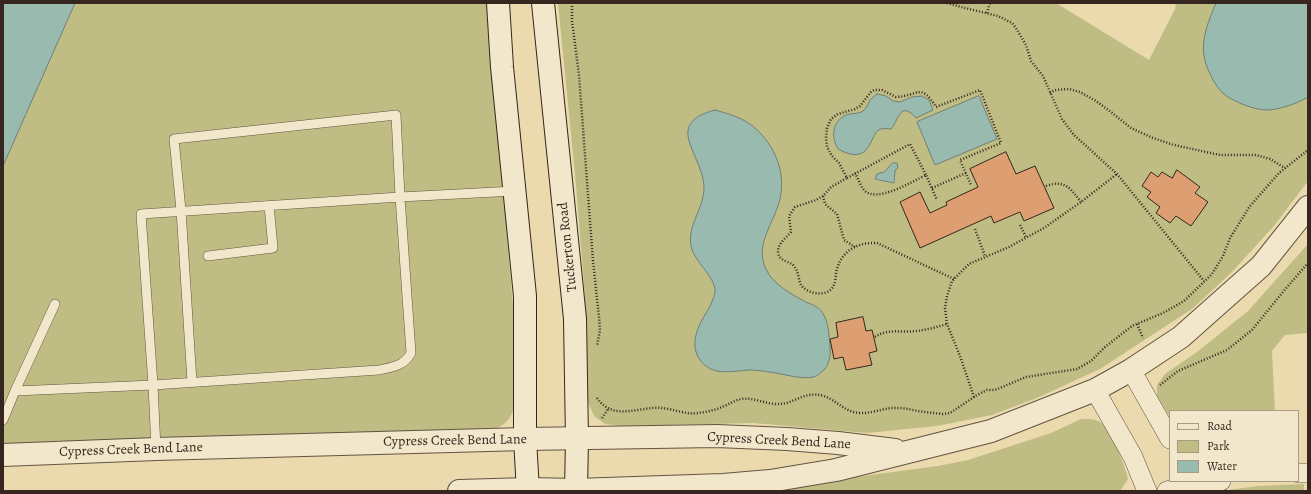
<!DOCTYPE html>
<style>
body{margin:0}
#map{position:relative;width:1311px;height:494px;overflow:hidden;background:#ebdaad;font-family:Alegreya,serif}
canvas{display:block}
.frame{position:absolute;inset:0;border:4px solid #36261f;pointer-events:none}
.legend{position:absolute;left:1169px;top:410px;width:130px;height:72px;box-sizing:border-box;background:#f2e7ca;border:1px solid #a79a86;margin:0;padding:5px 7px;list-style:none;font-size:12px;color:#36261f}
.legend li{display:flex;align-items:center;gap:8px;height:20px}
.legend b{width:20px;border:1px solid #a79a86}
</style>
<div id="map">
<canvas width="1311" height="494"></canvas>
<div class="frame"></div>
<ul class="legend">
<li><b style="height:5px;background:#f2e7ca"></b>Road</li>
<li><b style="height:11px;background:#bfbd84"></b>Park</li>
<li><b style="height:11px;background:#99baaf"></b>Water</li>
</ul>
</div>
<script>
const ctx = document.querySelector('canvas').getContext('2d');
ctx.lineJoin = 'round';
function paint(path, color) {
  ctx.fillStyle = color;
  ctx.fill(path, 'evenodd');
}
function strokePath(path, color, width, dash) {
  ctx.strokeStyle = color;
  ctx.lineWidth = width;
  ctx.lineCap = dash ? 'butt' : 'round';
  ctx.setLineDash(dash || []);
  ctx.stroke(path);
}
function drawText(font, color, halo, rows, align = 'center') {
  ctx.font = font + ' Alegreya,serif';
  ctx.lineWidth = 3;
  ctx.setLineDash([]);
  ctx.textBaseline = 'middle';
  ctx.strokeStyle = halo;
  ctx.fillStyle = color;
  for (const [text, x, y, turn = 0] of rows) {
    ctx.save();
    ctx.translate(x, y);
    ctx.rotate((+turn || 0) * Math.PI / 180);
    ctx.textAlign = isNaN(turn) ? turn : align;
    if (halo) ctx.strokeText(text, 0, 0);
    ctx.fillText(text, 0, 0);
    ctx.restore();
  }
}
const green = new Path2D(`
 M3 3H487L513 306 515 401C512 419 508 422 493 431L3 446Z
 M558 3H1056L1149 60 1175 9 1176 3H1308V181L1274 226 1231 273 1192 309 1100 369 1037 398 992 415 937 426 867 433 753 423 622 426 605 424 594 416 587 400 585 298 576 185Z
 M1308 244V333L1285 335 1272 351 1275 411H1170V417L1157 396V385L1165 374 1197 352 1248 311Z
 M1081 419C1087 419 1094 418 1100 422 1111 430 1125 465 1128 479L1120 491H774L825 481 938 466 968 460 1051 433Z
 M1304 484V491H1221L1258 486Z`);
const water = new Path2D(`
 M3 3H75L3 166Z
 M1216 3H1308V97C1298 103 1279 110 1267 110 1254 110 1234 102 1224 94 1215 87 1206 68 1204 56 1201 38 1209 20 1216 3Z
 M877 94 886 96 893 101 900 102 912 97 922 96 929 100 933 110 916 118C900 100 899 120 891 129 888 129 884 128 881 129 870 131 873 159 850 154 846 153 842 151 838 149 831 138 832 121 846 115 851 113 857 114 861 112 867 109 867 105 870 100 872 98 875 96 877 94Z
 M979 96 997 139 935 165 917 122Z
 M715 110C729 114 744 118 755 128 775 146 786 172 780 199 774 224 754 244 766 269 772 284 793 295 806 302 811 304 819 307 822 312 829 322 829 336 830 348 831 355 829 366 823 371 820 373 816 377 813 377 802 380 780 373 769 372 763 371 756 370 750 370 730 371 709 378 697 355 693 344 695 336 699 326 704 315 713 304 715 292 716 277 694 262 691 246 687 226 704 208 704 188 704 155 661 124 715 110Z
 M893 163H897L898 167 895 171 894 183C890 182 878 180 875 179L877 174 884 172Z`);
const building = new Path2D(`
 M1006 152 1016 174 1035 166 1054 208 1024 221 1020 212 994 223 991 216 920 248 900 202 920 192 930 213 947 205 946 202 978 187 970 169Z
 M1177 170 1200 187 1195 193 1208 202 1191 226 1176 216 1170 223 1156 213 1160 207 1147 197 1151 192 1142 186 1151 172 1158 177 1162 172 1172 178Z
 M863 317 866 331 872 330 877 351 869 353 872 365 846 370 843 357 834 359 830 339 838 337 836 323Z`);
const path = new Path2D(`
 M572 3V21L579 75 593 261 599 317 600 330 597 346
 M947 3 961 7 998 16 1012 23 1016 28 1026 45 1031 61 1043 76 1062 119 1074 135 1117 174 1204 281
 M987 13 990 3
 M1050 93 1055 90 1069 89 1080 92 1096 101 1111 112 1131 128 1153 138 1174 145 1220 155H1256L1270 159 1285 168
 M855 173C858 178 860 185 864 190 876 204 913 181 926 175L937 200
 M847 178 910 144 926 175
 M1046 186C1065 179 1071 189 1081 202
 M932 188 966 173
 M823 196 825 204 837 214 844 240 855 247
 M1020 225 1026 237
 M975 229 985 256
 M954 279 877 243C860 242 844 249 838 266 834 274 838 285 829 291 821 296 807 293 801 285 798 279 799 271 793 265 788 261 779 261 778 252 778 243 786 238 791 232L789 216 795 207 816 200 823 196 831 187 847 178 839 163 832 156 827 147 826 138 827 128 831 119 838 114 855 109 860 106 871 92 874 90H882L896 97C919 96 920 82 936 107L980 90 1001 143 960 160 971 185
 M1137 324 1143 338
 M875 337C888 328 901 333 916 331 926 330 937 327 947 324
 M1160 385 1178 371 1227 350 1252 330 1282 293 1308 263
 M974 397 960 356 947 324 945 308 947 296 952 281 969 264 1009 247 1044 228 1081 202 1117 174
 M597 398C614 422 639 406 662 408 674 409 686 415 698 413 707 412 716 410 724 406 730 404 735 400 741 399 753 397 765 404 777 404 794 405 803 390 824 396 836 400 845 412 859 413 872 414 885 407 898 408 903 408 908 409 913 410 923 412 933 413 943 414L950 413 977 395 987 390H995L1026 377 1077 369 1091 361 1105 347 1132 326 1163 313 1184 301 1212 274 1223 256 1230 238 1250 206 1279 173 1308 150
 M602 418 609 408`);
const service = new Path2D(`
 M400 197 411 353C404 366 393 367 379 370L153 385 141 214Z
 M208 256 273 248 269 205
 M192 382 181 210 174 139 396 115 400 197 515 191
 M15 391 153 385 156 449
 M3 420 15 391 55 304`);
const minor = new Path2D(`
 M1131 370 1170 439
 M1095 390 1133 457 1147 491
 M1298 473H1308
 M1167 491 1189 485 1221 481`);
const tertiary = new Path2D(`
 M3 455 156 449 525 439 717 436 787 439 838 443 895 450
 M459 491 528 489 576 490 723 485 770 481 836 470 991 431 1095 390 1131 370 1181 337 1261 266 1308 207`);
const secondary = new Path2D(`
 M498 3 502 67 525 296V439L528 491
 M543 3 575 319 577 439 576 491`);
const streetNames = [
 ["Tuckerton Road",568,247,-96],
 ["Cypress Creek Bend Lane",455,441,-1],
 ["Cypress Creek Bend Lane",779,441,3],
 ["Cypress Creek Bend Lane",131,450,-2]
];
paint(green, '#bfbd84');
paint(water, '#99baaf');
strokePath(water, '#717f75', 1);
paint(building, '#dd9f71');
strokePath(building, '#36261f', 1);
strokePath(service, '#635342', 10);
strokePath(minor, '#635342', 20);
strokePath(tertiary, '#635342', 24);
strokePath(secondary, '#36261f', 24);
strokePath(path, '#36261f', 2.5, [1, 2]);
strokePath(service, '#f2e7ca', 9);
strokePath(minor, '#f2e7ca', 19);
strokePath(tertiary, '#f2e7ca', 22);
strokePath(secondary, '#f2e7ca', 22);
drawText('14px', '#36261f', '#f2e7ca', streetNames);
</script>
